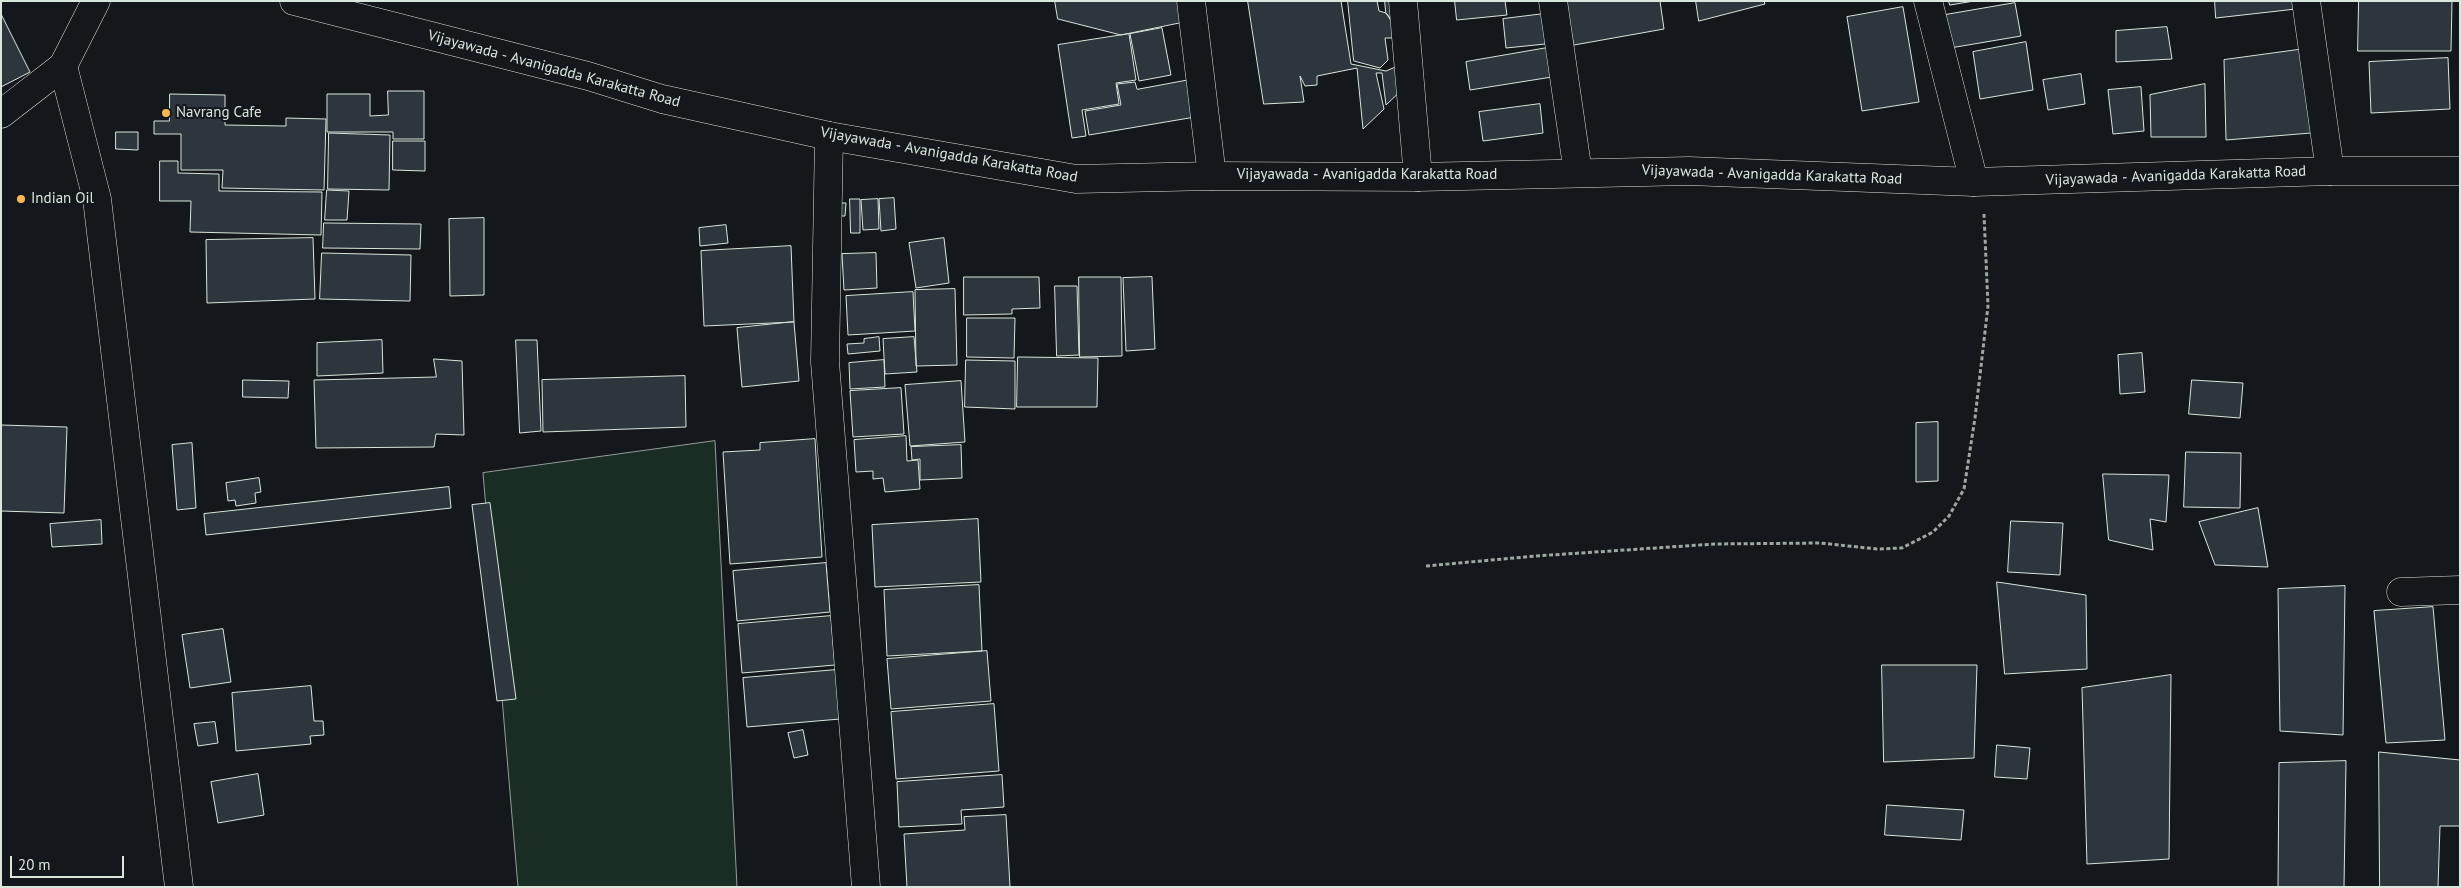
<!DOCTYPE html>
<style>
body{margin:0}
#map{position:relative;width:2461px;height:888px;overflow:hidden;background:#14181c;font-family:"PT Sans",sans-serif}
canvas{display:block}
.frame{position:absolute;inset:0;border:2px solid #d8e6dc;pointer-events:none}
.scale{position:absolute;left:10px;top:856px;width:114px;height:22px;box-sizing:border-box;border:2px solid #d8e6dc;border-top:0;padding-left:6px;font-size:15px;line-height:18px;white-space:nowrap;color:#d8e6dc;-webkit-text-stroke:4px #14181c;paint-order:stroke}
</style>
<div id="map">
<canvas width="2461" height="888"></canvas>
<div class="frame"></div>
<div class="scale">20 m</div>
</div>
<script>
const ctx = document.querySelector('canvas').getContext('2d');
ctx.lineJoin = 'round';
function paint(path, color) {
  ctx.fillStyle = color;
  ctx.fill(path, 'evenodd');
}
function strokePath(path, color, width, dash) {
  ctx.strokeStyle = color;
  ctx.lineWidth = width;
  ctx.lineCap = dash ? 'butt' : 'round';
  ctx.setLineDash(dash || []);
  ctx.stroke(path);
}
function drawText(font, color, halo, rows, align = 'center') {
  ctx.font = font + ' "PT Sans",sans-serif';
  ctx.lineWidth = 4;
  ctx.setLineDash([]);
  ctx.textBaseline = 'middle';
  ctx.strokeStyle = halo;
  ctx.fillStyle = color;
  for (const [text, x, y, turn = 0] of rows) {
    ctx.save();
    ctx.translate(x, y);
    ctx.rotate((+turn || 0) * Math.PI / 180);
    ctx.textAlign = isNaN(turn) ? turn : align;
    if (halo) ctx.strokeText(text, 0, 0);
    ctx.fillText(text, 0, 0);
    ctx.restore();
  }
}
const green = new Path2D(`
 M715 441 737 887H518L483 473Z`);
const building = new Path2D(`
 M1055 1H1182L1184 22 1121 35 1058 19Z
 M1248 1H1341L1351 64 1386 71 1400 65 1408 84 1386 105 1382 73H1376L1384 109 1363 129 1357 68 1317 76V85L1305 86 1300 76 1304 102 1264 104Z
 M1348 1H1377L1379 11 1386 13 1402 38H1385L1388 60 1380 68 1354 61Z
 M1385 1H1399L1391 19 1386 13Z
 M1455 1H1505L1507 15 1457 20Z
 M1566 1H1660L1664 29 1574 45Z
 M1696 1H1764L1765 4 1699 21Z
 M1949 1H1974L1950 5Z
 M2215 1H2296V9L2216 18Z
 M2359 1H2452L2451 51H2358Z
 M2015 3 2021 36 1950 48 1945 15Z
 M1903 7 1919 102 1862 111 1847 17Z
 M1552 13 1555 43 1506 48 1503 19Z
 M1 14 30 72 1 87Z
 M2167 27 2172 59 2116 62V31Z
 M1162 28 1171 75 1139 81 1130 34Z
 M1129 34 1136 80 1116 83 1119 104 1082 110 1086 136 1072 138 1058 45Z
 M2026 42 2033 90 1980 99 1973 52Z
 M1547 48 1552 77 1470 90 1466 62Z
 M2305 49 2311 133 2226 140 2224 60Z
 M2448 58 2450 109 2371 113 2369 62Z
 M2081 74 2085 104 2048 110 2043 80Z
 M1195 79 1201 116 1089 135 1085 111 1121 105 1117 84 1135 82 1137 89Z
 M2205 84 2206 137H2151L2150 95Z
 M2141 87 2144 131 2113 134 2108 90Z
 M388 91H424V139H393V132H327V94H370V116L388 115Z
 M170 94 225 95V125L286 126V118L326 119 324 190 222 188 223 170H181V134H154V121H169Z
 M1540 104 1543 133 1483 141 1479 112Z
 M116 132H138V150L116 149Z
 M329 133 390 135 389 190 328 189Z
 M393 141H425V171L393 170Z
 M160 161H178V173L219 174V191L322 192 321 235 190 232 191 201H160Z
 M327 190 349 191 347 220H325Z
 M894 198 896 229 881 231 879 199Z
 M850 199H860V233H851Z
 M878 199 879 229 863 230 861 200Z
 M839 203H846L845 216H839Z
 M484 218V295L450 296 449 219Z
 M324 223 421 224 420 249 323 248Z
 M726 225 728 243 700 246 699 228Z
 M313 238 315 299 207 303 206 240Z
 M944 238 949 283 916 288 909 243Z
 M791 246 794 322 704 326 701 251Z
 M322 253 411 255 410 301 320 299Z
 M876 253 877 288 844 290 842 254Z
 M964 277H1039L1040 308 1012 309V314L964 315Z
 M1079 277H1121L1122 356 1080 357Z
 M1152 277 1155 349 1126 351 1123 278Z
 M1055 286H1077L1079 355 1057 356Z
 M955 289 957 365 916 366 915 290Z
 M913 292 915 331 848 335 846 296Z
 M967 318H1015L1014 358 967 357Z
 M794 322 799 381 742 387 737 328Z
 M879 337 880 351 848 354 847 344 864 343V339Z
 M914 337 917 372 885 374 883 339Z
 M382 340 383 373 317 376V343Z
 M516 340H537L541 431 520 433Z
 M2142 353 2145 392 2120 394 2118 355Z
 M1018 357 1098 358 1097 407H1017Z
 M434 359 462 361 464 435 436 434 434 447 316 448 314 380 436 377Z
 M884 360 885 387 850 389 849 363Z
 M966 360 1015 361V409L965 407Z
 M685 376 686 427 543 432 542 380Z
 M243 380 289 381 288 398 243 397Z
 M2192 380 2243 383 2240 418 2189 414Z
 M961 381 965 442 910 446 905 385Z
 M901 388 904 434 853 437 850 391Z
 M1938 422V481L1916 482V423Z
 M1 425 67 427 64 513 1 511Z
 M906 436 907 461 918 460 920 489 885 492 883 478 873 479V471L856 472 854 440Z
 M815 439 822 557 730 564 723 452 760 450V443Z
 M192 443 196 508 177 510 172 445Z
 M961 445 962 478 920 480V459L912 460 911 447Z
 M2186 452 2241 453 2240 508 2184 507Z
 M2103 474 2169 475 2166 522 2150 519 2153 550 2109 540Z
 M259 478 261 492 255 493 256 503 236 506 235 500 228 501 226 483Z
 M449 487 451 508 206 535 204 514Z
 M490 503 516 699 497 701 472 505Z
 M2258 508 2268 567 2215 565 2199 522Z
 M978 519 981 582 875 587 872 525Z
 M101 520 102 544 52 547 50 524Z
 M2011 521 2063 523 2060 575 2008 572Z
 M826 563 830 612 737 621 733 571Z
 M1997 582 2086 595 2087 669 2005 674Z
 M979 585 982 651 887 656 884 590Z
 M2345 586 2343 735 2280 731 2278 589Z
 M2433 607 2445 740 2386 743 2374 611Z
 M831 616 835 665 742 673 738 624Z
 M223 629 231 682 190 688 182 635Z
 M987 651 991 701 891 709 887 659Z
 M1882 665H1977L1974 758 1884 762Z
 M836 670 840 719 747 727 743 678Z
 M2171 675 2169 859 2087 864 2082 688Z
 M311 686 314 721H323L324 735 310 736 311 744 236 751 232 693Z
 M994 704 999 771 896 779 891 712Z
 M215 722 218 743 198 746 194 724Z
 M803 730 808 755 794 758 788 733Z
 M1997 745 2030 748 2027 779 1995 777Z
 M2379 752 2460 760V826H2440L2438 887H2380Z
 M2346 761 2344 887H2278L2279 763Z
 M258 774 264 815 218 823 211 782Z
 M1002 775 1004 807 961 810 962 824 899 827 897 782Z
 M1887 805 1964 810 1961 840 1885 835Z
 M1006 815 1010 887H907L904 834 965 830 964 817Z`);
const path = new Path2D(`
 M1426 566 1536 556 1715 544 1820 543 1877 549 1902 548 1933 532 1949 516 1964 489 1975 418 1988 306 1984 214`);
const minor = new Path2D(`
 M1191 1 1212 176
 M1403 1 1418 177
 M1553 1 1578 173
 M1928 1 1974 182
 M2306 1 2330 171
 M63 66 97 199 179 887
 M829 136 825 362 866 887
 M2401 592 2460 590`);
const primary = new Path2D(`
 M294 1 588 76 662 99 829 136 1076 179 1212 176 1418 177 1689 171 1974 182 2330 171H2460
 M1 114 63 66 96 1`);
const markers = [
 [166,113,5,"#ffb74d"],
 [21,199,5,"#ffb74d"]
];
const streetNames = [
 ["Vijayawada - Avanigadda Karakatta Road",554,69,15],
 ["Vijayawada - Avanigadda Karakatta Road",949,155,10],
 ["Vijayawada - Avanigadda Karakatta Road",1367,175],
 ["Vijayawada - Avanigadda Karakatta Road",1772,175,2],
 ["Vijayawada - Avanigadda Karakatta Road",2176,176,-2]
];
const poiNames = [
 ["Navrang Cafe",176,113],
 ["Indian Oil",31,199]
];
paint(green, '#1a2d24');
strokePath(green, '#939e99', 1);
paint(building, '#2c363c');
strokePath(building, '#d8e6dc', 1);
strokePath(minor, '#d8e6dc', 29);
strokePath(primary, '#d8e6dc', 29);
strokePath(path, '#9da8a2', 3, [4, 2.5]);
strokePath(minor, '#14181c', 28);
strokePath(primary, '#14181c', 28);
for (const [x, y, r, color] of markers) {
  const dot = new Path2D();
  dot.arc(x, y, r, 0, 2 * Math.PI);
  ctx.fillStyle = color;
  ctx.fill(dot);
  strokePath(dot, '#14181c', 2);
}
drawText('15px', '#d8e6dc', '#14181c', streetNames);
drawText('15px', '#d8e6dc', '#14181c', poiNames, 'left');
</script>
